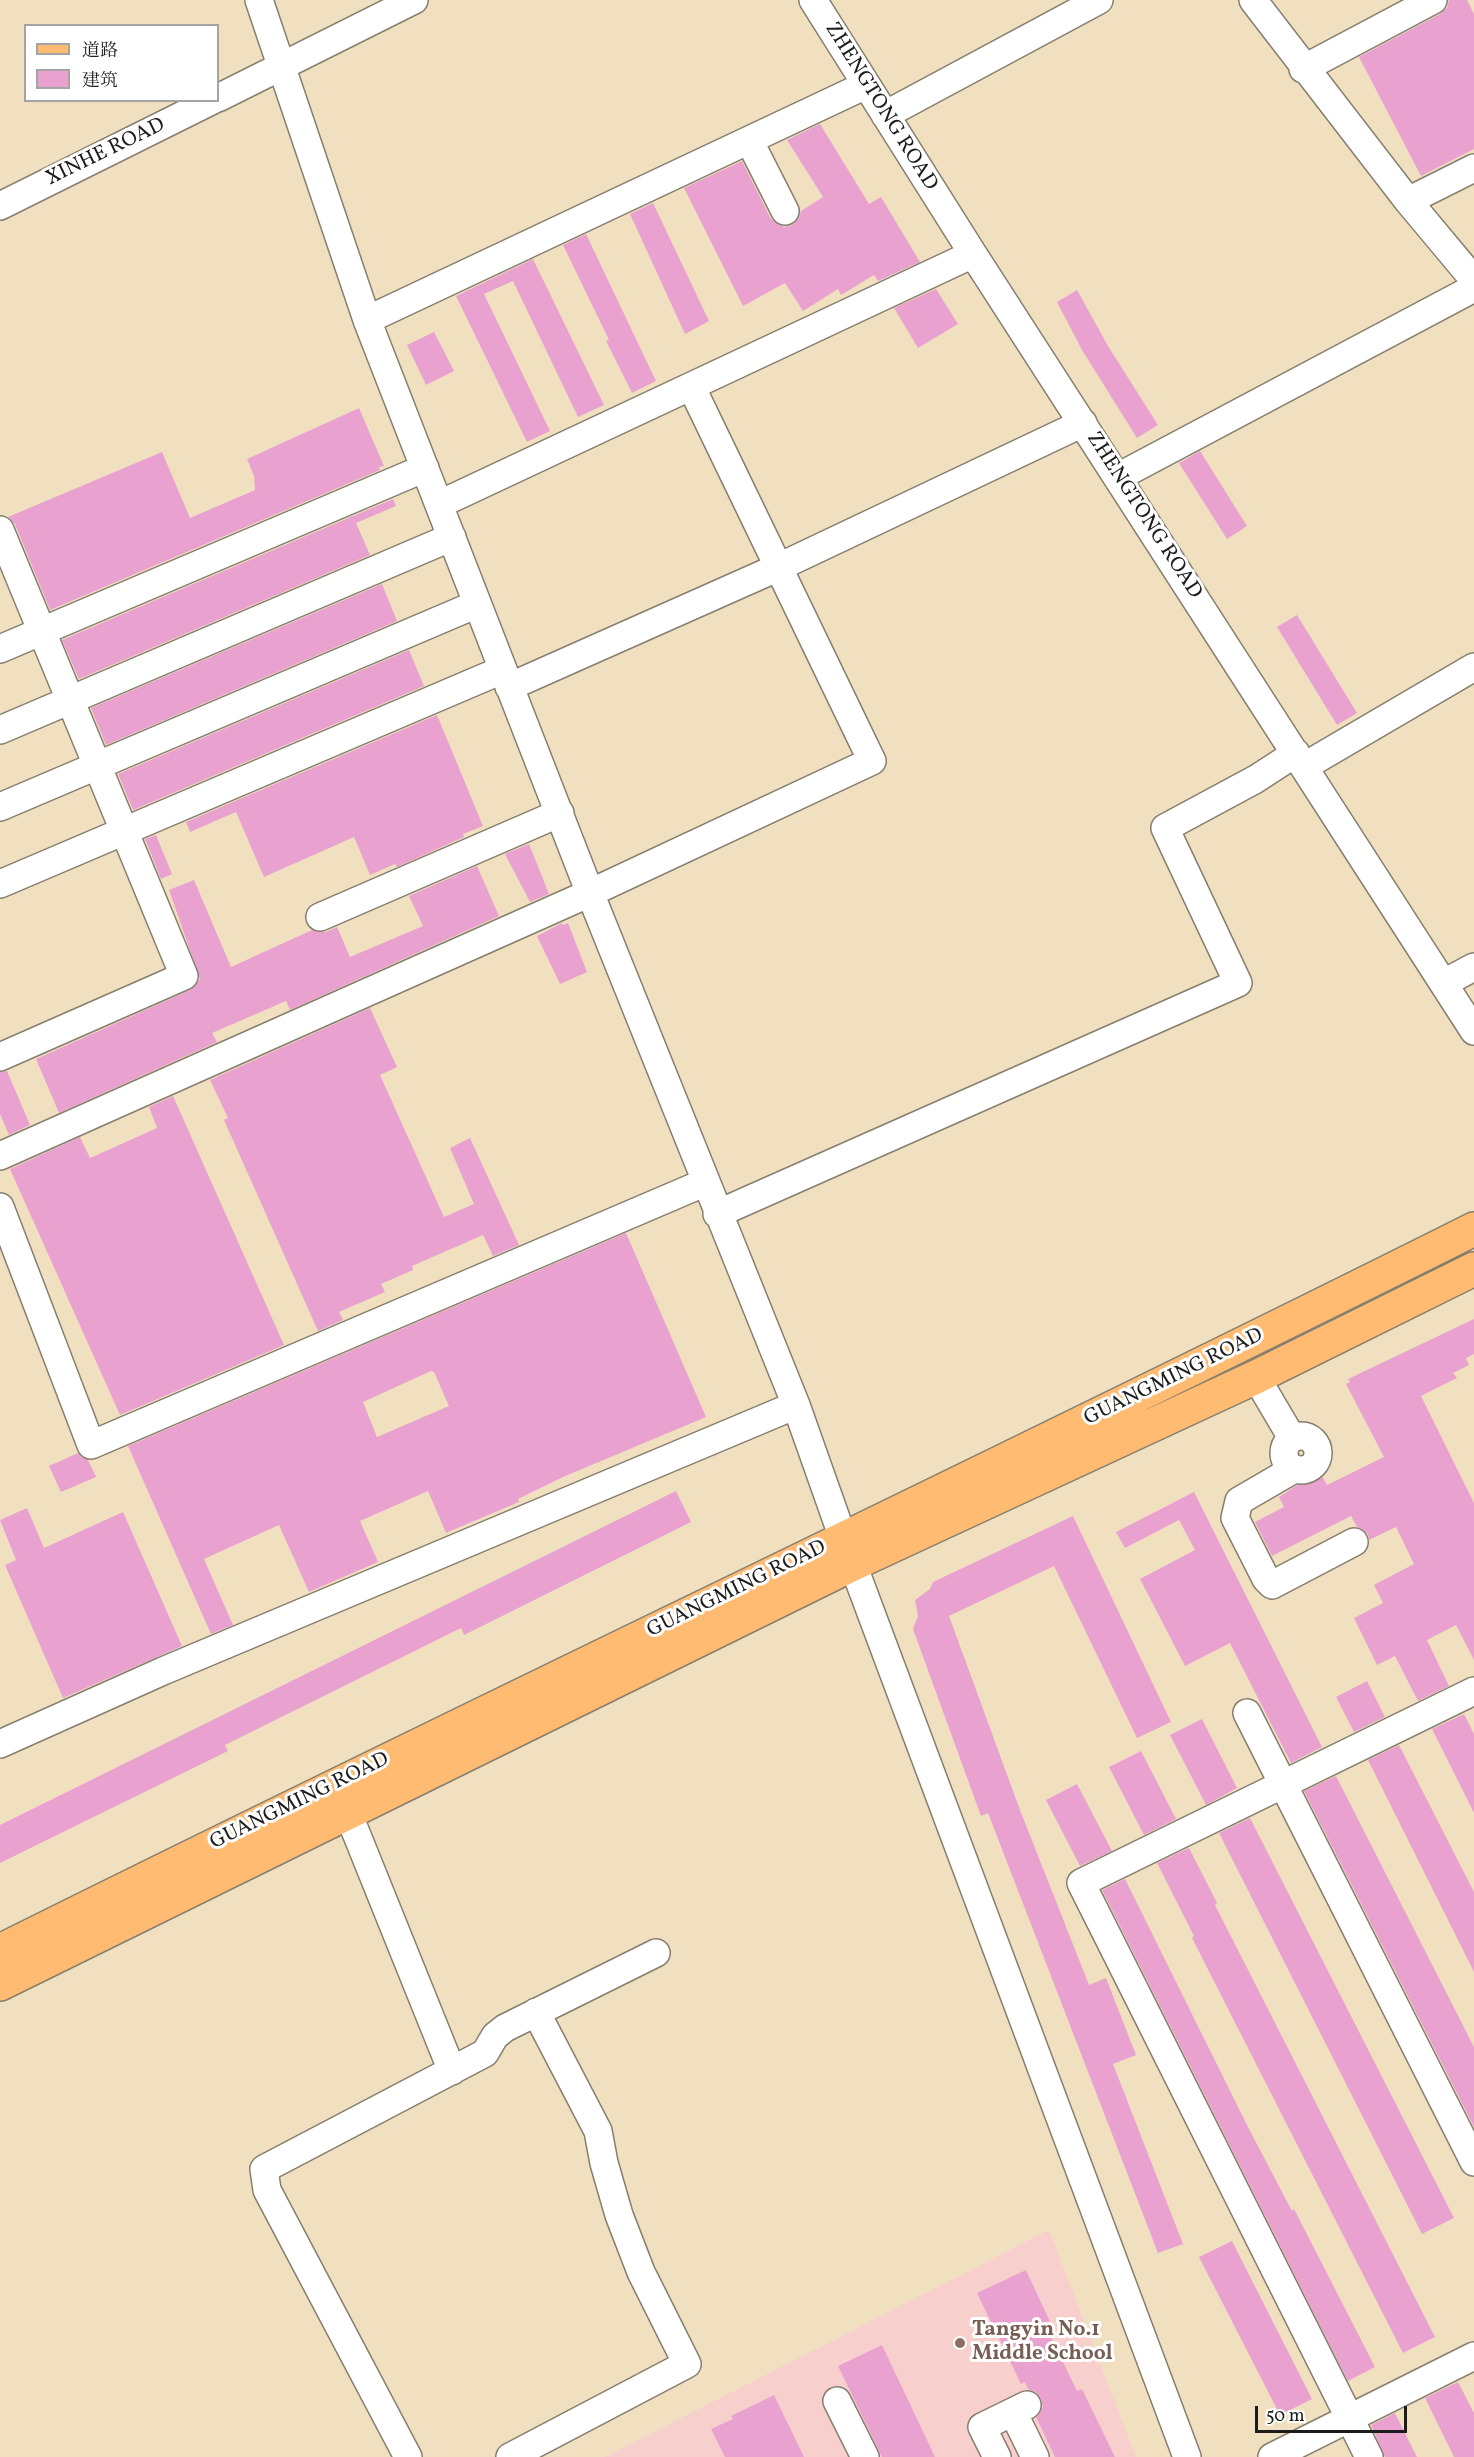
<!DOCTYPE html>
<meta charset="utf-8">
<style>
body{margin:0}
#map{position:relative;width:1474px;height:2457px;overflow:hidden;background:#f0e0c0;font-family:Vollkorn,"Noto Serif SC",serif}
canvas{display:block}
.legend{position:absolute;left:24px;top:24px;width:195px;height:78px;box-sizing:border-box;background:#fff;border:2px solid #a4a4a4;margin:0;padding:8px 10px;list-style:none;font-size:18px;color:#1c1c1c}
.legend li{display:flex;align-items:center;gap:12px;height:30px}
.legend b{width:30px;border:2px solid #a4a4a4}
.scale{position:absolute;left:1255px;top:2406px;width:152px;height:27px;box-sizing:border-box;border:3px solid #1c1c1c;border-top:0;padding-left:8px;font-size:18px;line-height:21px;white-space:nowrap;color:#1c1c1c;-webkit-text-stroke:4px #fff;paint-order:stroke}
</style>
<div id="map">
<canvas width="1474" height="2457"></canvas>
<ul class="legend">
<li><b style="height:8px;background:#ffbb71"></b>道路</li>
<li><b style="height:16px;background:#e9a2d0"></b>建筑</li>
</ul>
<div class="scale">50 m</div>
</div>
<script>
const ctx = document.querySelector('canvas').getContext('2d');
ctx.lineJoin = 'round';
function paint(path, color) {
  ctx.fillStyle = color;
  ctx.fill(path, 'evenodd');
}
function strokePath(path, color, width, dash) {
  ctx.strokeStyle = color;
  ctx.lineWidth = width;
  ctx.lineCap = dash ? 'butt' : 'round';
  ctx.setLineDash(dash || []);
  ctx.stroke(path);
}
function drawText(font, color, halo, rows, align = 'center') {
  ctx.font = font + ' Vollkorn,serif';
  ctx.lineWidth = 6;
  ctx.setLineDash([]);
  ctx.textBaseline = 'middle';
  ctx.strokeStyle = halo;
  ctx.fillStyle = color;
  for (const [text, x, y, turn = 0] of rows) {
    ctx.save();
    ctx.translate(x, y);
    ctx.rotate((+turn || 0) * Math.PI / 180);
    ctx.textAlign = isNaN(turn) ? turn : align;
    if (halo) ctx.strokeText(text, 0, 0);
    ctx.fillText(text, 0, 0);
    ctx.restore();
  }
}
const built = new Path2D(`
 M1049 2230 1136 2457H605Z`);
const building = new Path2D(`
 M1449 0H1467L1474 14V149L1421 176 1359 57 1440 14 1447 8Z
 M820 124 869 204 881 197 920 262 878 281 874 275 841 295 838 289 803 311 785 283 743 306 684 188 742 161 771 219 784 227 792 225 798 219 801 211 823 197 787 140Z
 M653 203 709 321 685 334 630 214Z
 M586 234 656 381 632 393 606 341 609 340 563 245Z
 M533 259 604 405 578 417 513 281 484 294 550 431 527 442 456 296Z
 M936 289 958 324 918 348 894 308Z
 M1077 290 1108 346 1158 425 1137 438 1082 350 1057 302Z
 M434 332 454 371 426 385 407 345Z
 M359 408 384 466 379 467 380 470 50 610 15 524 8 517 162 452 190 518 255 490 254 476 247 459Z
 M1200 451 1247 526 1227 539 1179 463Z
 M393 499 396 506 356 523 370 555 79 679 62 640Z
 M382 584 397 621 106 745 91 708Z
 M1297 615 1357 713 1337 725 1277 627Z
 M409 650 424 686 133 810 118 774Z
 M437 715 483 826 463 834 464 837 397 867 395 864 370 875 354 837 264 877 236 812 190 832 186 822Z
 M156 835 172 874 161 879 145 839Z
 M529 844 549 894 530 902 505 854Z
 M477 866 499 916 290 1010 286 1001 212 1033 217 1042 59 1113 36 1059 190 990 200 979 169 890 194 880 231 967 312 930 326 932 337 927 350 957 423 926 409 896Z
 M562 923 563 925 568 923 587 972 560 984 537 936Z
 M370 1008 397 1067 380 1075 444 1217 474 1204 450 1148 470 1138 519 1245 493 1256 483 1235 412 1266 413 1270 381 1284 385 1292 339 1312 343 1320 318 1331 224 1120 228 1118 210 1080Z
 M7 1071 30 1125 9 1135 0 1114V1072Z
 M173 1096 284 1345 120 1415 10 1169 80 1137 90 1158 157 1128 149 1107Z
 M626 1233 706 1417 563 1477 518 1499 519 1502 446 1533 428 1491 360 1521 378 1562 309 1592 279 1525 204 1559 233 1625 211 1634 128 1446ZM431 1371 434 1372 449 1406 377 1437 363 1402Z
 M1474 1319V1354L1466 1358 1469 1365 1453 1373 1457 1378 1421 1396 1474 1503V1660L1456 1625 1427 1640 1449 1686 1418 1701 1395 1656 1377 1665 1354 1618 1383 1603 1374 1585 1414 1564 1396 1527 1369 1540 1368 1534 1357 1527 1351 1516 1272 1556 1255 1522 1284 1507 1279 1497 1302 1482 1309 1474 1312 1481 1322 1476 1327 1485 1384 1457 1346 1384 1350 1382 1348 1379Z
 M78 1453 88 1460 96 1477 61 1492 49 1466Z
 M676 1491 691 1522 464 1635 461 1628 225 1745 228 1751 0 1863V1825Z
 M1194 1492 1322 1747 1291 1763 1230 1643 1185 1666 1140 1579 1195 1550 1179 1520 1125 1548 1116 1532Z
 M27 1508 44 1548 123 1512 182 1646 63 1698 5 1565 16 1560 0 1520Z
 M1073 1516 1171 1722 1137 1738 1054 1566 949 1616 1020 1810 1089 1985 1106 1978 1136 2055 1113 2064 1183 2244 1158 2253 988 1813 981 1816 913 1629 918 1616 915 1600 930 1589 933 1582Z
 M1367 1681 1385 1717 1354 1732 1336 1697Z
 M1464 1714 1474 1734V1813L1432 1729Z
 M1202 1719 1237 1788 1206 1805 1170 1735Z
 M1399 1745 1474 1892V1972L1368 1760Z
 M1141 1751 1176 1819 1144 1835 1109 1767Z
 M1336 1776 1474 2047V2127L1304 1791Z
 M1077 1784 1112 1851 1080 1866 1046 1800Z
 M1250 1818 1454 2218 1422 2234 1219 1833Z
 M1189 1848 1217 1903 1215 1905 1435 2337 1403 2353 1192 1938 1194 1936 1157 1863Z
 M1125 1879 1248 2127 1292 2211 1294 2209 1375 2367 1348 2381 1102 1890Z
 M1232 2241 1312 2399 1280 2415 1199 2257Z
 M1026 2270 1052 2326 1047 2329 1077 2391 1082 2389 1115 2457H1055L1036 2417 1043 2407 1041 2399 1036 2392 1028 2389 1025 2382 1021 2384 977 2293Z
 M882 2345 935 2457H882L838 2366Z
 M1458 2382 1474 2413V2457H1454L1425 2398Z
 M774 2395 804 2457H725L711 2429 733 2419 731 2416Z
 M1395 2413 1417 2457H1385L1371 2425Z`);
const minor = new Path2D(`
 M259 0 367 320 590 893 796 1405 843 1538 1187 2457
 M813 0 973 254 1474 1031
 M1253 0 1408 201 1474 280
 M1303 69 1433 0
 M218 98 414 0
 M885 115 1099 0
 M750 142 785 211
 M1408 201 1474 168
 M0 206 213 100
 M367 320 866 85
 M1118 477 1474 288
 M440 504 973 254
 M0 530 184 976 0 1057
 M0 649 425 468
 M509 687 779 567 1083 423
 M0 730 452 537
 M1305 766 1474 667
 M0 807 477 604
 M0 884 502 670
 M320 917 560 813
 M1444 983 1474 967
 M0 1156 590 893 872 761 692 388
 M0 1207 91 1445 706 1182
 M717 1214 1238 983 1165 828 1256 779 1296 753
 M1256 1377 1292 1438
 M1284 1453a17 17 0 1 1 34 0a17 17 0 1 1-34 0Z
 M1294 1469 1239 1501 1235 1518 1266 1579 1272 1585 1354 1542
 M1247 1713 1474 2162
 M0 1744 163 1671 796 1405
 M340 1793 452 2071
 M837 2401 865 2457
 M1013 2412 1035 2457
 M408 2457 267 2190 264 2169 485 2053 495 2036 505 2028 656 1953
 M510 2457 687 2364 641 2272 619 2215 604 2163 598 2131 536 2012
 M997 2457 982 2427 1027 2405
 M1272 2457 1474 2356
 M1369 2457 1081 1883 1474 1691`);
const major = new Path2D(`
 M0 1951C490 1707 985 1474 1474 1229
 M0 1984 853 1564 1256 1377 1474 1269`);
const markers = [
 [960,2343,6,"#8d6e63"]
];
const streetNames = [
 ["ZHENGTONG ROAD",880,107,58],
 ["XINHE ROAD",106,153,-26],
 ["ZHENGTONG ROAD",1143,516,57],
 ["GUANGMING ROAD",1174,1378,-26],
 ["GUANGMING ROAD",737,1590,-26],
 ["GUANGMING ROAD",300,1802,-26]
];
const educationNames = [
 ["Tangyin No.1",972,2331],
 ["Middle School",972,2355]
];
paint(built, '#f7d0ce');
paint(building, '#e9a2d0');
strokePath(minor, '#867e6e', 30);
strokePath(major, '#867e6e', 36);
strokePath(minor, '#fff', 27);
strokePath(major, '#ffbb71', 33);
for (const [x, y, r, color] of markers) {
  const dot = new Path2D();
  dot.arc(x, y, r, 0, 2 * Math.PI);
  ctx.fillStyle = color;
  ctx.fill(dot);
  strokePath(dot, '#fff', 2);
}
drawText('21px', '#1c1c1c', '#fff', streetNames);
drawText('bold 21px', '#785e54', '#fff', educationNames, 'left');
</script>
